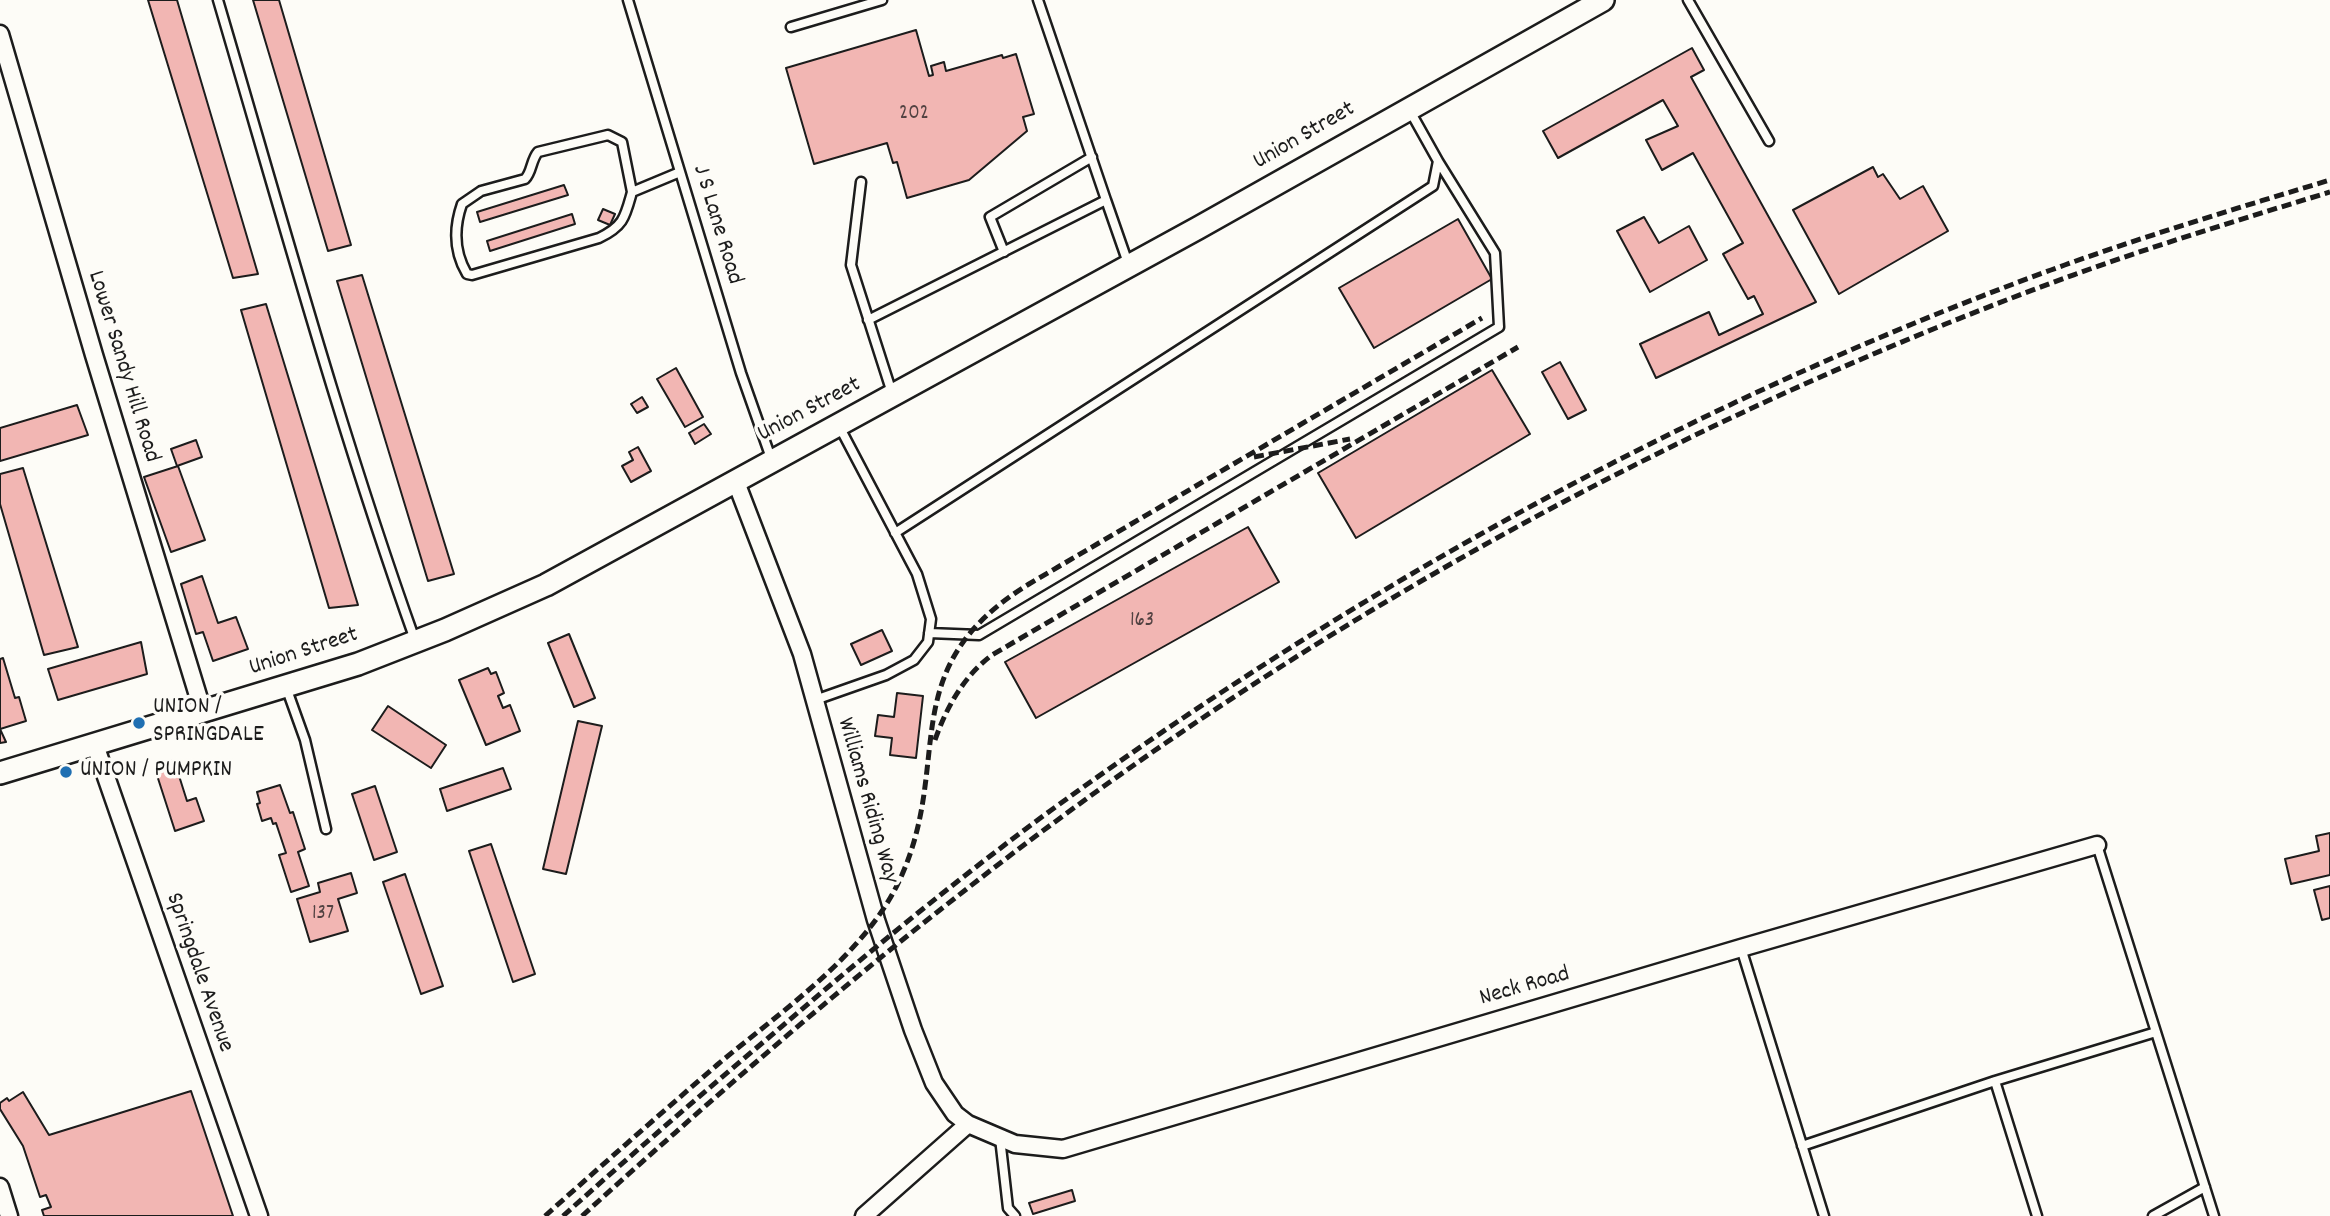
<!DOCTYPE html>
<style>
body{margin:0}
canvas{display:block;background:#fdfcf7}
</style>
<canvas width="2330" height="1216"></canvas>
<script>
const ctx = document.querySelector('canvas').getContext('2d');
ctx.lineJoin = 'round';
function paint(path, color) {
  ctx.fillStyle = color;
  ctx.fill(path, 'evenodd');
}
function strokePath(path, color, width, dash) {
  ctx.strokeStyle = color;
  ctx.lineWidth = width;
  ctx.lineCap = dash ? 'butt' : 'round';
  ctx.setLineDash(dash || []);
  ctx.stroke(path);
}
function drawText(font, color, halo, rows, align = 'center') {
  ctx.font = font + ' Dekko,sans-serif';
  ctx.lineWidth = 7;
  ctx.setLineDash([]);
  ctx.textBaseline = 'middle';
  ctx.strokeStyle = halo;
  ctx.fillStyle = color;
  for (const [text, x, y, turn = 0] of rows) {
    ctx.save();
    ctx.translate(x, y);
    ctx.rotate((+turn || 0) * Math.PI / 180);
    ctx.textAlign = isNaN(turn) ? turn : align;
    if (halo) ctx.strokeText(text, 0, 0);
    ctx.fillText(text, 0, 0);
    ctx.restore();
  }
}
const building = new Path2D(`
 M148 0H177L258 274 233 278Z
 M253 0H279L351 245 328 251Z
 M916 30 929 76 933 75 931 66 944 62 946 71 1002 55 1003 58 1016 54 1034 114 1023 117 1027 131 969 180 907 198 897 162 893 163 887 143 814 164 786 68Z
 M1692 48 1704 70 1691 77 1816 302 1656 378 1640 344 1709 312 1719 335 1763 314 1754 296 1748 299 1723 254 1743 243 1693 153 1662 170 1646 140 1678 126 1663 100 1558 158 1543 131Z
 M1873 167 1878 177 1883 174 1900 199 1923 186 1948 231 1839 294 1793 210Z
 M564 185 568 195 480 222 477 212Z
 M603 209 615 214 610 225 598 220Z
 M572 214 575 224 490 251 487 241Z
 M1644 217 1659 243 1689 226 1707 260 1650 292 1617 231Z
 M1458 219 1492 279 1374 348 1339 288Z
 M362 275 454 574 428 581 337 281Z
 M266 304 358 605 329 608 241 310Z
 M1560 362 1586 410 1568 419 1542 372Z
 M676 368 703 417 685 427 657 379Z
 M1492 370 1530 434 1356 538 1318 473Z
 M642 397 648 407 637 413 631 404Z
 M77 405 88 435 0 461V428Z
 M704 424 711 434 695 444 689 433Z
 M196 440 202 457 177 466 171 449Z
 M638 447 651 471 631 482 622 466 633 460 629 452Z
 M178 466 205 540 171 552 144 477Z
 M23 468 78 647 44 655 0 504V474Z
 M1248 527 1279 582 1036 718 1005 662Z
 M202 576 218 623 236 617 248 649 213 661 203 632 196 634 181 584Z
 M882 630 892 651 861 665 851 644Z
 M569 634 595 698 574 707 548 643Z
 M141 642 147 674 58 700 48 669Z
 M3 658 15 698 19 697 26 721 0 729 6 742 0 743V659Z
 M488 668 491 674 496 672 504 693 498 696 503 708 510 705 520 731 486 745 459 680Z
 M897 693 923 696 916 758 890 755 892 738 875 736 878 715 894 717Z
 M388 706 446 745 431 768 372 730Z
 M578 721 602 726 566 874 543 869Z
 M174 760 187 801 196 798 204 821 175 831 154 766Z
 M503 768 511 789 447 811 440 789Z
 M280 785 290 813 293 812 305 849 298 852 309 886 291 892 279 855 286 853 276 823 273 824 271 818 262 821 257 804 260 803 257 792Z
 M375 786 397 852 374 860 352 794Z
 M2330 833V875L2291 884 2285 859 2319 851 2316 836Z
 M491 844 535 974 513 982 469 851Z
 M351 873 357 893 338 899 348 931 310 942 297 899 320 892 318 883Z
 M405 874 443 986 421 994 383 882Z
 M2330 886V918L2322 920 2314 890Z
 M191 1091 233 1216H44L42 1210 51 1207 46 1195 40 1197 23 1146 0 1109V1103L7 1098 9 1101 23 1092 49 1135Z
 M1072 1190 1075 1201 1033 1214 1029 1203Z`);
const service = new Path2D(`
 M218 0C281 214 340 430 415 640
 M628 0 741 373 772 461
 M1038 0 1106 200
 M1688 0 1769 141
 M791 27 882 0
 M861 182 851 265 892 393
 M632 192 622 142 608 135 538 152C531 160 532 172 525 179L481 191 462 204C454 227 454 252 467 274L472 275 599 238C624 226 625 217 632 192L680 172
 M1004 252 990 217 1092 157
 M868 320 1106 200 1129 266
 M895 533 1433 186 1438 161 1410 111
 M929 633 979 635 1499 327 1495 253 1438 161
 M286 687 305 740 326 829
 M815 700 886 675 914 660 928 642 931 619 917 574 839 426
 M2097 845 2214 1216
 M1741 948 1824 1216
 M1995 1081 2037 1216
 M1000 1138 1008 1208 1015 1216
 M1802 1146 1995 1081 2156 1032
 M2153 1216 2205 1187`);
const minor = new Path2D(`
 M0 34 94 355 203 712
 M736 482 802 654 876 920 913 1030 934 1083 955 1114 968 1124 1015 1144 1063 1149 1741 948 2097 845
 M95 745 259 1216
 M0 1187 9 1216
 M864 1216 968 1124`);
const secondary = new Path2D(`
 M0 773 358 664 445 630 546 585 1198 228 1603 0`);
const rail = new Path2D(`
 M1254 457 1350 439
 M935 740C947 706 964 676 992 655L1518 347
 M545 1216C602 1165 659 1115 717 1065 780 1012 867 954 901 877 954 759 892 668 1029 584L1482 318
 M563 1216C630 1156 698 1097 767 1039 859 960 952 883 1050 811 1364 583 1708 393 2073 262 2158 232 2244 206 2330 180
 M582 1216C770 1046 963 881 1173 738 1452 547 1757 390 2076 274 2159 244 2245 218 2330 192`);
const markers = [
 [139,723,7,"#1f6fb2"],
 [66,772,7,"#1f6fb2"]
];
const numberNames = [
 ["202",914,115],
 ["163",1142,622],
 ["137",323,915]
];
const streetNames = [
 ["Union Street",1305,137,-30],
 ["J S Lane Road",716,225,73],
 ["Lower Sandy Hill Road",122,367,73],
 ["Union Street",810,411,-28],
 ["Union Street",304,653,-18],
 ["Williams Riding Way",866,801,74],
 ["Springdale Avenue",198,973,71],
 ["Neck Road",1525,988,-16]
];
const poiNames = [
 ["UNION /",153,709],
 ["SPRINGDALE",153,737],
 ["UNION / PUMPKIN",80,772]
];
paint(building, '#f2b6b3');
strokePath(building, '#1c1c1c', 2);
strokePath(service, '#1c1c1c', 13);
strokePath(minor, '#1c1c1c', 21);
strokePath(secondary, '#1c1c1c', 26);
strokePath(service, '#fdfcf7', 8);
strokePath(minor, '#fdfcf7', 16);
strokePath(secondary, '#fdfcf7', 21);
strokePath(rail, '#1c1c1c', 5, [10, 5]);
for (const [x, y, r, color] of markers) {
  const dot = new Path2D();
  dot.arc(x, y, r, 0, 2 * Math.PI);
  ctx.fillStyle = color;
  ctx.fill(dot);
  strokePath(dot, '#fdfcf7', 2.5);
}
drawText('21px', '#524242', null, numberNames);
drawText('24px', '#1c1c1c', '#fdfcf7', streetNames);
drawText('24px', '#1c1c1c', '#fdfcf7', poiNames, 'left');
</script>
